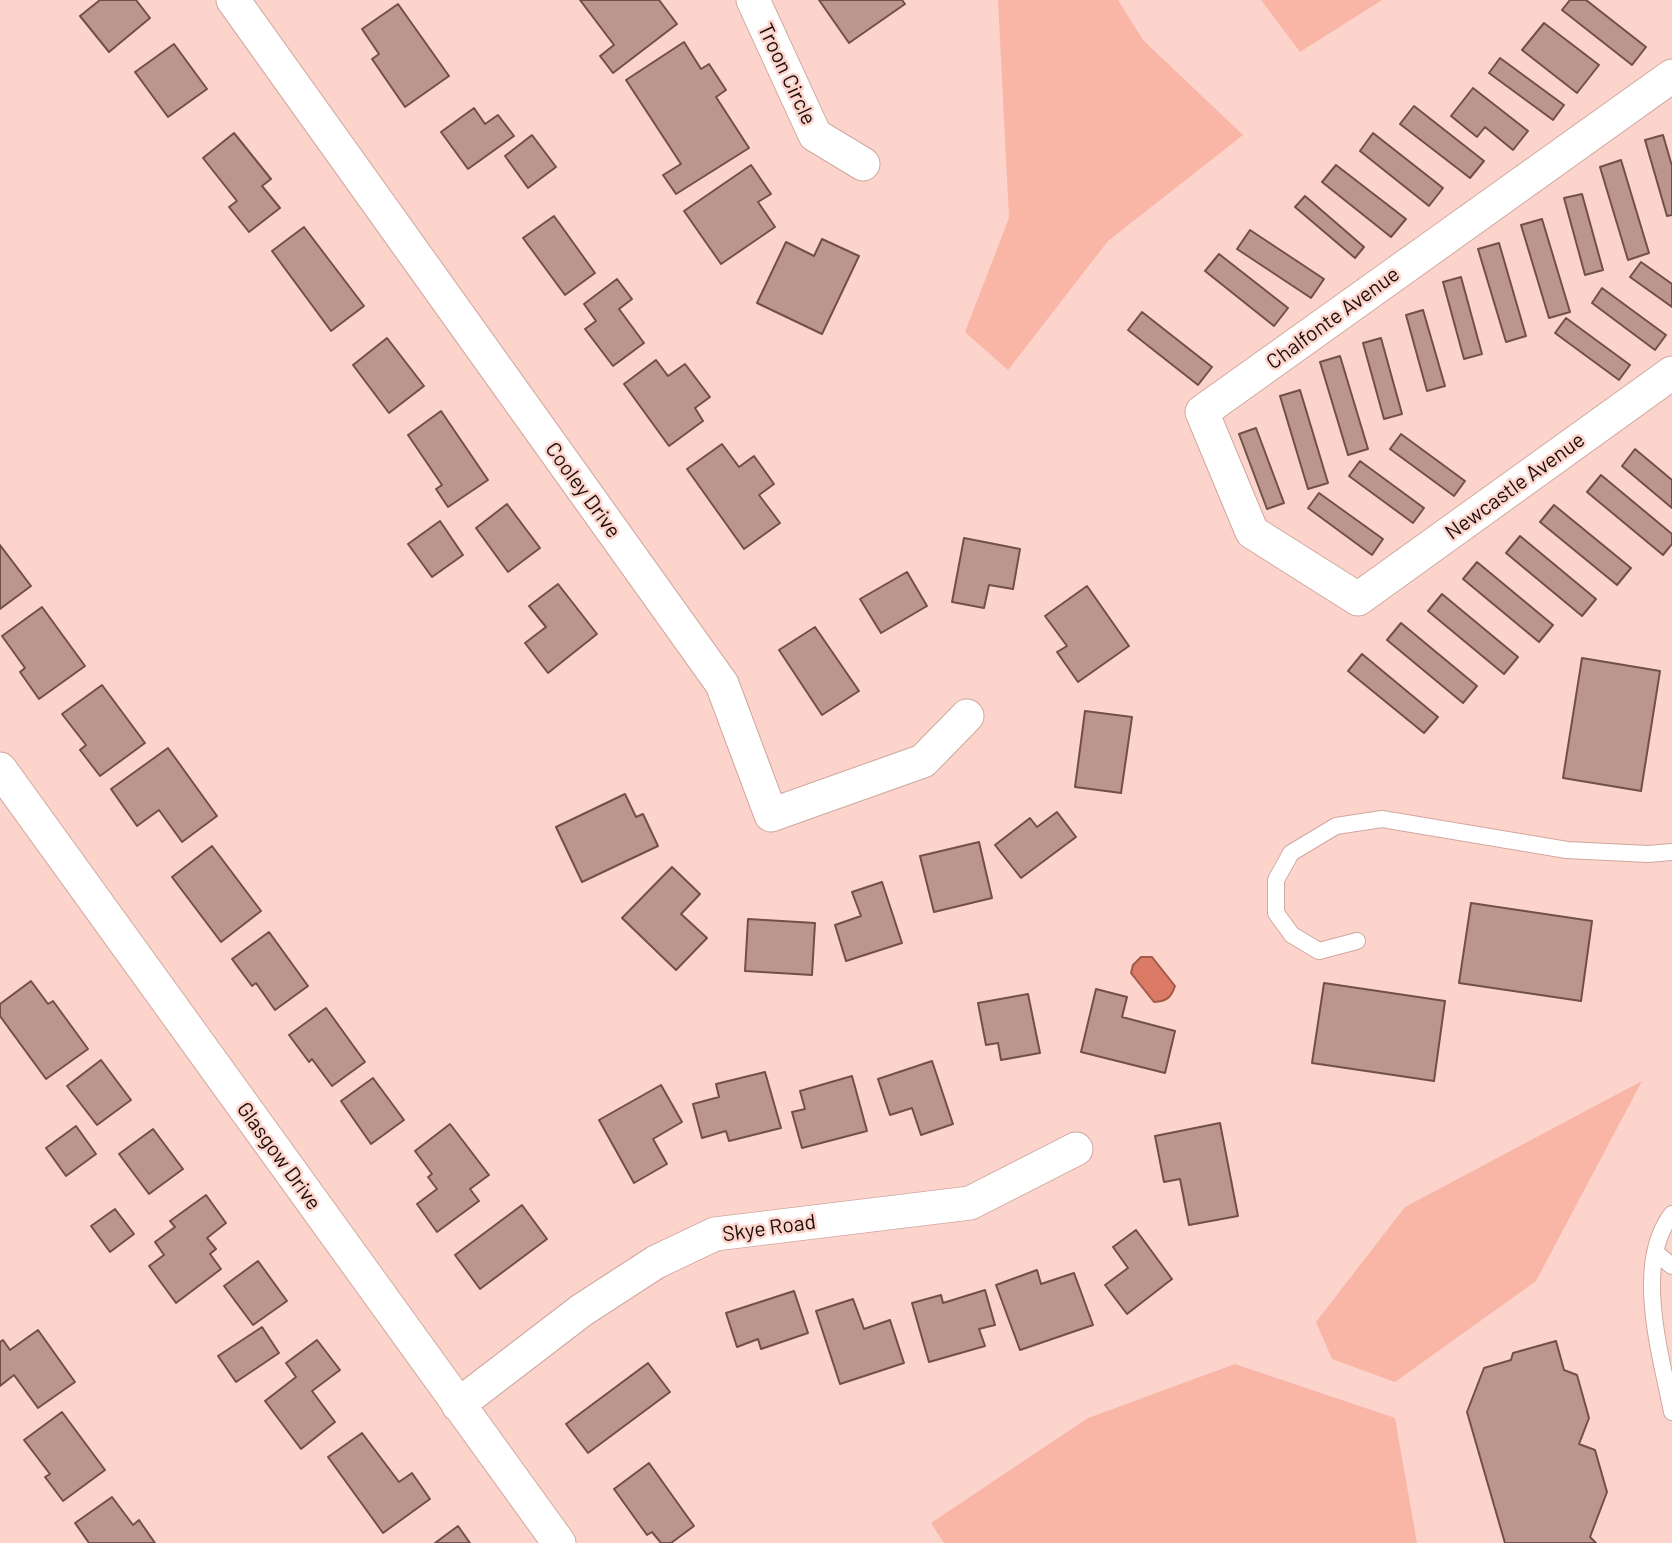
<!DOCTYPE html>
<style>
body{margin:0}
canvas{display:block;background:#fdd4cb}
</style>
<canvas width="1672" height="1543"></canvas>
<script>
const ctx = document.querySelector('canvas').getContext('2d');
ctx.lineJoin = 'round';
function paint(path, color) {
  ctx.fillStyle = color;
  ctx.fill(path, 'evenodd');
}
function strokePath(path, color, width, dash) {
  ctx.strokeStyle = color;
  ctx.lineWidth = width;
  ctx.lineCap = dash ? 'butt' : 'round';
  ctx.setLineDash(dash || []);
  ctx.stroke(path);
}
function drawText(font, color, halo, rows, align = 'center') {
  ctx.font = font + ' Barlow,sans-serif';
  ctx.lineWidth = 5;
  ctx.setLineDash([]);
  ctx.textBaseline = 'middle';
  ctx.strokeStyle = halo;
  ctx.fillStyle = color;
  for (const [text, x, y, turn = 0] of rows) {
    ctx.save();
    ctx.translate(x, y);
    ctx.rotate((+turn || 0) * Math.PI / 180);
    ctx.textAlign = isNaN(turn) ? turn : align;
    if (halo) ctx.strokeText(text, 0, 0);
    ctx.fillText(text, 0, 0);
    ctx.restore();
  }
}
const green = new Path2D(`
 M998 0H1118L1143 40 1243 135 1108 241 1008 370 965 332 1009 218Z
 M1261 0H1382L1300 52Z
 M1642 1081 1536 1281 1395 1382 1332 1359 1316 1322 1405 1207Z
 M1235 1364 1395 1418 1417 1543H944L931 1523 1088 1418Z`);
const water = new Path2D(`
 M1141 957H1152L1175 986C1171 998 1167 1001 1154 1002L1131 973 1133 965Z`);
const building = new Path2D(`
 M100 0H136L150 18 109 52 80 16Z
 M580 0H659L677 24 613 73 600 56 614 45Z
 M819 0H902L905 4 849 43Z
 M1570 0H1586L1646 47 1632 65 1562 10Z
 M398 4 449 76 405 107 372 59 379 54 362 29Z
 M1544 23 1599 65 1577 93 1522 50Z
 M684 42 701 69 709 64 726 90 716 97 749 148 676 194 663 175 681 164 626 80Z
 M174 44 207 89 168 117 135 72Z
 M1500 58 1564 105 1553 120 1489 73Z
 M1473 88 1528 131 1513 150 1485 127 1477 137 1451 116Z
 M1414 106 1484 161 1470 178 1400 124Z
 M474 108 485 124 498 115 514 136 468 169 441 132Z
 M234 133 271 179 262 186 280 208 249 232 229 207 237 201 203 158Z
 M1373 133 1443 188 1429 206 1360 151Z
 M532 135 556 167 528 188 505 156Z
 M1663 135 1672 166V215L1667 216 1645 140Z
 M1621 160 1649 253 1628 260 1600 167Z
 M751 165 771 194 758 202 775 227 721 264 684 211Z
 M1336 165 1406 219 1391 237 1322 182Z
 M1582 194 1603 270 1585 275 1564 198Z
 M1305 196 1364 247 1355 258 1295 207Z
 M554 216 595 273 565 295 523 238Z
 M1542 219 1570 312 1549 318 1521 225Z
 M304 227 364 306 331 331 272 251Z
 M1250 230 1324 279 1311 298 1237 249Z
 M822 239 859 256 822 334 757 303 786 242 814 256Z
 M1499 243 1526 336 1506 342 1478 249Z
 M1219 254 1288 308 1274 326 1205 271Z
 M1641 262 1672 284V307L1630 277Z
 M1461 277 1482 354 1464 359 1443 282Z
 M617 279 632 299 619 309 644 343 613 366 585 329 596 321 584 304Z
 M1602 288 1666 335 1655 350 1592 303Z
 M1423 310 1445 386 1427 391 1406 315Z
 M1142 312 1212 367 1198 385 1128 330Z
 M1566 318 1630 365 1619 380 1555 333Z
 M387 338 424 386 389 413 353 365Z
 M1381 338 1402 414 1384 419 1363 343Z
 M1340 356 1368 449 1348 455 1320 362Z
 M656 360 668 376 685 364 710 397 695 408 703 421 669 446 624 384Z
 M1300 390 1328 483 1308 489 1280 396Z
 M441 411 488 480 448 507 436 489 442 485 408 435Z
 M1256 428 1284 503 1267 509 1239 434Z
 M1401 434 1465 481 1454 496 1390 449Z
 M722 444 739 467 754 456 774 484 759 495 780 523 744 549 687 469Z
 M1635 449 1672 480V508L1622 466Z
 M1360 461 1424 508 1413 523 1349 476Z
 M1601 475 1672 534V544L1663 555 1587 492Z
 M1319 493 1383 539 1372 555 1308 508Z
 M507 504 540 548 508 572 476 528Z
 M1554 505 1631 568 1617 585 1540 522Z
 M440 521 463 555 432 577 408 544Z
 M1520 536 1596 599 1582 616 1506 553Z
 M964 538 1020 549 1013 589 989 585 984 608 952 602Z
 M0 545 31 586 0 609Z
 M1477 562 1553 625 1539 642 1463 579Z
 M907 572 927 606 881 633 860 599Z
 M558 584 597 634 548 673 525 643 546 627 529 606Z
 M1087 586 1129 646 1078 682 1057 652 1067 646 1045 616Z
 M1442 594 1518 657 1504 674 1428 611Z
 M42 607 85 666 39 699 20 672 25 668 2 636Z
 M1401 623 1477 686 1463 703 1387 640Z
 M815 627 859 691 822 715 779 650Z
 M1362 654 1438 717 1424 733 1348 671Z
 M1582 658 1660 671 1641 791 1563 778Z
 M102 685 145 743 100 776 80 750 86 745 62 714Z
 M1085 711 1132 717 1121 793 1075 787Z
 M168 748 217 816 182 842 159 810 137 826 111 789Z
 M625 794 636 817 643 814 658 846 582 882 556 827Z
 M1057 812 1076 837 1021 878 995 845 1030 818 1037 827Z
 M979 842 992 898 934 912 920 856Z
 M212 846 261 911 221 942 172 877Z
 M672 867 700 894 681 914 707 938 676 970 622 918Z
 M882 882 902 943 846 961 835 925 861 916 852 892Z
 M1471 903 1592 921 1581 1001 1459 983Z
 M748 919 815 923 812 975 745 971Z
 M269 932 308 986 275 1010 256 983 252 986 232 959Z
 M31 981 48 1004 53 1001 88 1049 46 1079 0 1016V1004Z
 M1324 983 1445 1001 1434 1081 1312 1063Z
 M1096 989 1127 997 1122 1017 1175 1031 1165 1073 1081 1052Z
 M1028 994 1040 1053 1001 1060 998 1043 986 1045 978 1003Z
 M326 1008 365 1062 332 1086 312 1059 309 1062 289 1035Z
 M101 1060 131 1100 97 1125 67 1086Z
 M932 1061 953 1124 921 1135 912 1108 890 1115 878 1079Z
 M765 1072 781 1128 729 1141 726 1131 702 1138 693 1104 719 1097 716 1084Z
 M852 1076 867 1131 802 1148 792 1112 805 1109 800 1091Z
 M373 1078 404 1120 371 1144 341 1101Z
 M661 1085 682 1122 653 1139 667 1164 634 1183 599 1120Z
 M1220 1123 1238 1216 1189 1225 1180 1179 1164 1182 1155 1136Z
 M450 1124 489 1175 470 1189 479 1201 437 1232 417 1204 437 1189 428 1177 432 1174 415 1151Z
 M76 1126 96 1154 66 1176 46 1148Z
 M153 1129 183 1169 149 1194 119 1154Z
 M206 1195 226 1223 207 1238 216 1249 210 1254 221 1269 176 1303 149 1266 164 1255 155 1242 175 1227 170 1221Z
 M522 1205 547 1239 480 1289 455 1255Z
 M115 1209 134 1234 110 1252 91 1226Z
 M1136 1230 1172 1279 1127 1314 1105 1285 1128 1268 1113 1247Z
 M258 1261 287 1301 253 1325 224 1286Z
 M1037 1270 1041 1284 1074 1273 1093 1325 1020 1350 996 1285Z
 M985 1290 995 1325 979 1329 985 1346 929 1362 912 1303 941 1295 943 1303Z
 M794 1291 808 1333 761 1349 758 1339 737 1347 726 1313Z
 M853 1299 864 1329 890 1320 904 1363 840 1384 816 1311Z
 M262 1327 279 1353 236 1382 218 1356Z
 M38 1330 75 1382 38 1408 14 1375 0 1386V1342L3 1340 10 1350Z
 M317 1340 340 1370 312 1391 335 1422 301 1449 265 1401 296 1377 286 1363Z
 M1556 1341 1564 1370 1577 1375 1589 1418 1579 1444 1595 1450 1607 1492 1590 1537 1596 1543H1505L1467 1412 1484 1368 1511 1360 1513 1353Z
 M648 1363 670 1392 588 1453 566 1424Z
 M62 1412 105 1470 63 1501 45 1477 50 1474 24 1440Z
 M362 1433 399 1482 412 1473 430 1499 383 1533 328 1457Z
 M649 1463 694 1526 671 1543H661L652 1532 647 1535 614 1489Z
 M112 1497 133 1525 139 1520 155 1543H89L75 1523Z
 M458 1526 470 1543H435Z`);
const lane = new Path2D(`
 M1357 941 1319 951 1292 935 1276 913V880L1291 853 1336 826 1382 819 1567 850 1648 854 1672 852
 M1672 1214C1633 1264 1661 1355 1672 1412
 M1655 1252 1672 1266`);
const street = new Path2D(`
 M233 0 722 684 771 815 923 761 967 716
 M753 0 815 135 863 164
 M1672 76 1202 412 1252 532 1358 599 1672 373
 M0 769 559 1543
 M458 1405 582 1310 656 1262 715 1234 970 1203 1076 1149`);
const streetNames = [
 ["Troon Circle",787,74,65],
 ["Chalfonte Avenue",1333,318,-36],
 ["Newcastle Avenue",1515,486,-36],
 ["Cooley Drive",583,490,54],
 ["Glasgow Drive",279,1156,54],
 ["Skye Road",769,1228,-8]
];
paint(green, '#f9b5a5');
paint(water, '#db7a65');
strokePath(water, '#a1594a', 2);
paint(building, '#bc968d');
strokePath(building, '#715048', 2);
strokePath(lane, '#cfa89f', 18);
strokePath(street, '#cfa89f', 35);
strokePath(lane, '#fff', 16);
strokePath(street, '#fff', 33);
drawText('21px', '#1a0d0a', '#fdd4cb', streetNames);
</script>
